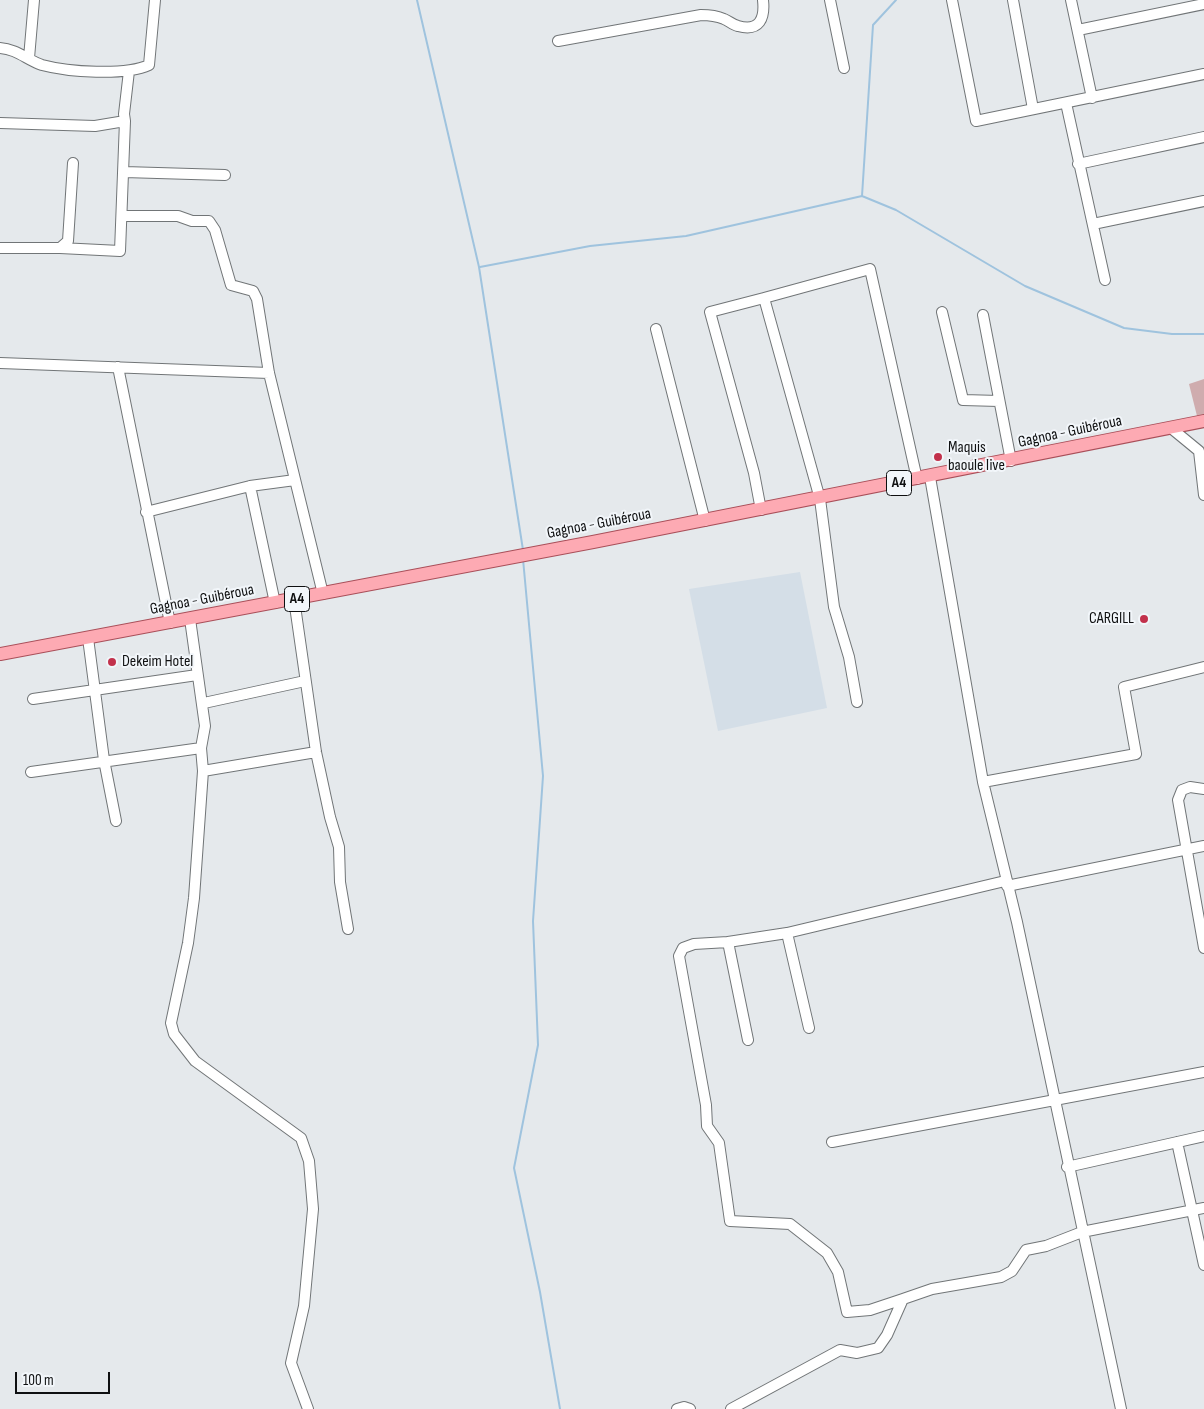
<!DOCTYPE html>
<meta charset="utf-8">
<style>
body{margin:0}
#map{position:relative;width:1204px;height:1409px;overflow:hidden;background:#e5e9ec;font-family:"Sofia Sans Condensed",sans-serif}
canvas{display:block}
.scale{position:absolute;left:15px;top:1372px;width:95px;height:22px;box-sizing:border-box;border:2px solid #0f1011;border-top:0;padding-left:6px;font-size:15px;line-height:18px;white-space:nowrap;color:#0f1011;-webkit-text-stroke:4px #f2f6fa;paint-order:stroke}
</style>
<div id="map">
<canvas width="1204" height="1409"></canvas>
<div class="scale">100 m</div>
</div>
<script>
const ctx = document.querySelector('canvas').getContext('2d');
ctx.lineJoin = 'round';
function paint(path, color) {
  ctx.fillStyle = color;
  ctx.fill(path, 'evenodd');
}
function strokePath(path, color, width, dash) {
  ctx.strokeStyle = color;
  ctx.lineWidth = width;
  ctx.lineCap = dash ? 'butt' : 'round';
  ctx.setLineDash(dash || []);
  ctx.stroke(path);
}
function drawText(font, color, halo, rows, align = 'center') {
  ctx.font = font + ' "Sofia Sans Condensed",sans-serif';
  ctx.lineWidth = 4;
  ctx.setLineDash([]);
  ctx.textBaseline = 'middle';
  ctx.strokeStyle = halo;
  ctx.fillStyle = color;
  for (const [text, x, y, turn = 0] of rows) {
    ctx.save();
    ctx.translate(x, y);
    ctx.rotate((+turn || 0) * Math.PI / 180);
    ctx.textAlign = isNaN(turn) ? turn : align;
    if (halo) ctx.strokeText(text, 0, 0);
    ctx.fillText(text, 0, 0);
    ctx.restore();
  }
}
const built = new Path2D(`
 M800 572 827 708 718 731 689 589Z`);
const green = new Path2D(`
 M1204 379V419L1198 420 1189 384Z`);
const stream = new Path2D(`
 M417 0 479 267 523 550
 M862 196 896 210 1025 286 1124 328 1172 334H1204
 M480 267 590 246 686 236 862 196 873 25 896 0
 M523 559 543 776 533 921 538 1045 514 1168 540 1292 560 1409`);
const minor = new Path2D(`
 M830 0 844 68
 M952 0 976 121 1204 74
 M1013 0 1033 109
 M1071 0 1092 98
 M1078 30 1204 4
 M558 41 701 15C709 15 717 16 724 19 729 21 733 25 738 26 760 32 765 18 763 0
 M0 48C17 49 27 60 42 65 68 72 125 76 149 65L155 0
 M29 58 34 0
 M1066 103 1105 280
 M0 123 95 126 125 121
 M1078 164 1204 137
 M124 172 225 175
 M122 216H178L192 221H209L215 230 231 285 253 291 257 299 269 373 323 594
 M1093 224 1204 201
 M0 248H60L68 241 73 163
 M60 248 120 251 125 121 124 114 129 71
 M764 298 870 269 917 479
 M942 312 963 400 999 401
 M983 315 1011 461
 M656 329 705 521
 M0 363 269 373
 M118 367 170 623
 M1171 428 1199 451 1204 495
 M930 477 983 782 1017 922 1121 1409
 M250 486 275 603
 M761 510 754 473 710 312 764 298 820 499 834 607 849 657 857 702
 M146 512 250 486 295 480
 M294 599 316 752 330 817 339 847 340 882 348 929
 M190 619 205 726 201 748 203 771 194 898 188 943 171 1023 174 1034 195 1061 301 1138 309 1161 313 1209 304 1306 291 1363 308 1409
 M88 638 104 760 116 821
 M33 699 197 675
 M204 703 305 681
 M203 771 316 752
 M31 772 201 748
 M983 782 1136 754 1124 687 1204 667
 M1204 789 1190 787 1182 790 1178 800 1204 948
 M1007 886 1204 846
 M787 933 809 1028
 M728 942 748 1040
 M832 1142 1204 1072
 M1177 1142 1204 1265
 M1067 1167 1204 1136
 M903 1299 870 1310 847 1312 838 1272 827 1253 790 1224 730 1221 719 1143 707 1126 706 1105 679 956 683 948 694 944 728 942 787 933 1005 881
 M677 1409 684 1407 690 1409
 M731 1409 840 1350 857 1353 878 1348 887 1335 903 1299 932 1289 1001 1277 1012 1271 1026 1250 1046 1246 1082 1232 1204 1208`);
const major = new Path2D(`
 M0 654 593 542 1204 421`);
const markers = [
 [938,457,5,"#c2314b"],
 [1144,619,5,"#c2314b"],
 [112,662,5,"#c2314b"]
];
const shields = [
 [899,483,25],
 [297,599,25]
];
const shieldNames = [
 ["A4",899,483],
 ["A4",297,599]
];
const streetNames = [
 ["Gagnoa - Guibéroua",1070,432,-12],
 ["Gagnoa - Guibéroua",599,524,-11],
 ["Gagnoa - Guibéroua",202,600,-11]
];
const poiNames = [
 ["Maquis",948,448],
 ["baoule live",948,466],
 ["CARGILL",1134,619,"right"],
 ["Dekeim Hotel",122,662]
];
paint(built, '#d4dee7');
paint(green, '#cfacae');
strokePath(stream, '#9fc3de', 2);
strokePath(minor, '#717577', 12);
strokePath(major, '#a94f59', 14);
strokePath(minor, '#fff', 10);
strokePath(major, '#fdaab3', 12);
for (const [x, y, r, color] of markers) {
  const dot = new Path2D();
  dot.arc(x, y, r, 0, 2 * Math.PI);
  ctx.fillStyle = color;
  ctx.fill(dot);
  strokePath(dot, '#f2f6fa', 2);
}
for (const [x, y, w] of shields) {
  const box = new Path2D();
  box.roundRect(x - w / 2, y - 12.5, w, 25, 4);
  ctx.fillStyle = '#f2f6fa';
  ctx.fill(box);
  strokePath(box, '#0f1011', 1);
}
drawText('bold 15px', '#0f1011', null, shieldNames);
drawText('16px', '#0f1011', '#f2f6fa', streetNames);
drawText('16px', '#0f1011', '#f2f6fa', poiNames, 'left');
</script>
